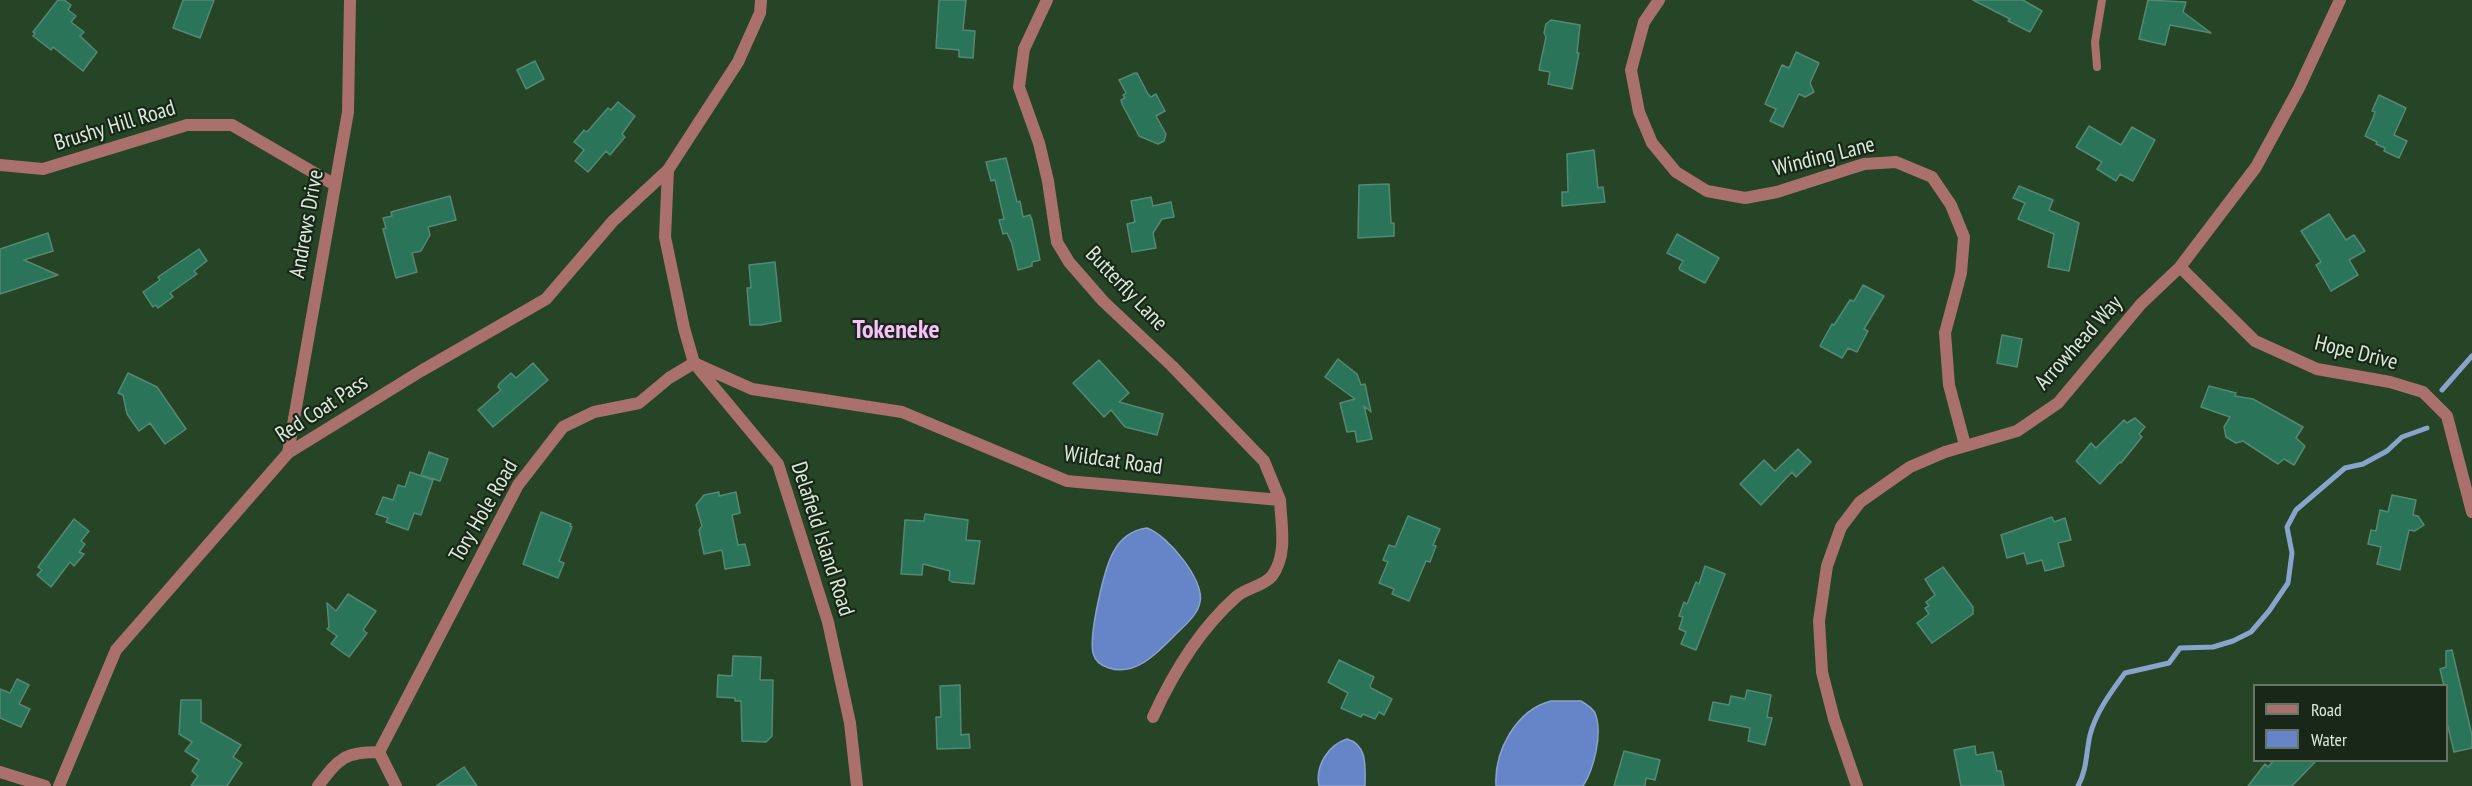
<!DOCTYPE html>
<style>
body{margin:0}
#map{position:relative;width:2472px;height:786px;overflow:hidden;background:#254526;font-family:"PT Sans Narrow",sans-serif}
canvas{display:block}
.legend{position:absolute;left:2253px;top:684px;width:195px;height:78px;box-sizing:border-box;background:#192719;border:2px solid #667666;margin:0;padding:8px 10px;list-style:none;font-size:18px;color:#daecd9}
.legend li{display:flex;align-items:center;gap:12px;height:30px}
.legend b{width:30px;border:2px solid #667666}
</style>
<div id="map">
<canvas width="2472" height="786"></canvas>
<ul class="legend">
<li><b style="height:8px;background:#aa706b"></b>Road</li>
<li><b style="height:16px;background:#6684c8"></b>Water</li>
</ul>
</div>
<script>
const ctx = document.querySelector('canvas').getContext('2d');
ctx.lineJoin = 'round';
function paint(path, color) {
  ctx.fillStyle = color;
  ctx.fill(path, 'evenodd');
}
function strokePath(path, color, width, dash) {
  ctx.strokeStyle = color;
  ctx.lineWidth = width;
  ctx.lineCap = dash ? 'butt' : 'round';
  ctx.setLineDash(dash || []);
  ctx.stroke(path);
}
function drawText(font, color, halo, rows, align = 'center') {
  ctx.font = font + ' "PT Sans Narrow",sans-serif';
  ctx.lineWidth = 4.5;
  ctx.setLineDash([]);
  ctx.textBaseline = 'middle';
  ctx.strokeStyle = halo;
  ctx.fillStyle = color;
  for (const [text, x, y, turn = 0] of rows) {
    ctx.save();
    ctx.translate(x, y);
    ctx.rotate((+turn || 0) * Math.PI / 180);
    ctx.textAlign = isNaN(turn) ? turn : align;
    if (halo) ctx.strokeText(text, 0, 0);
    ctx.fillText(text, 0, 0);
    ctx.restore();
  }
}
const water = new Path2D(`
 M1147 528C1167 535 1205 580 1200 602 1198 615 1184 626 1175 635 1159 651 1136 677 1109 668 1102 666 1095 661 1093 653 1089 634 1104 568 1114 551 1121 538 1133 530 1147 528Z
 M1551 701H1581C1586 704 1592 708 1595 713 1603 733 1594 769 1583 786H1496C1494 751 1516 710 1551 701Z
 M1347 739C1368 745 1365 767 1365 786H1319C1315 766 1328 745 1347 739Z`);
const stream = new Path2D(`
 M2442 390 2472 356
 M2078 786C2087 770 2086 753 2090 735 2096 712 2111 692 2125 673L2169 663 2180 648 2213 647 2233 641 2251 632 2269 611 2288 583 2292 553 2287 527 2296 510 2345 468 2363 464 2387 451 2402 437 2427 428`);
const building = new Path2D(`
 M58 0H64L71 5 68 10 76 16 71 22 84 32 80 36 97 52 83 71 53 47 51 50 33 36 35 33 33 32Z
 M183 0H214L200 38 173 28Z
 M939 0H966L963 30 975 31 973 58 959 57V50L936 48Z
 M1973 0H2023L2042 11 2030 32 2008 21 2010 19Z
 M2148 0 2186 2 2183 12 2211 33 2170 25 2165 45 2139 39Z
 M1551 20 1580 25 1577 53H1579L1572 89 1548 84 1550 72 1539 70 1546 37 1544 33 1546 24Z
 M1796 52 1819 63 1810 83 1814 92 1805 97 1799 94 1783 127 1770 121 1776 109 1765 104 1782 65 1789 68Z
 M535 61 544 79 526 89 517 70Z
 M1135 73H1137L1148 94 1151 97 1156 94 1165 111 1156 116 1166 134 1164 141 1158 144 1139 136 1122 104 1121 100 1125 98 1123 95 1126 93 1119 80Z
 M2379 95 2406 108 2394 135 2407 141 2399 158 2384 151 2385 148 2376 144 2377 142 2365 136 2373 118 2375 112 2372 111Z
 M618 102 635 116 622 134 625 137 610 155 606 151 588 172 575 161 584 150 574 142 584 130 587 132 608 108 611 110Z
 M2089 126 2121 145 2132 127 2155 140 2133 181 2120 174 2116 181 2097 169 2102 162 2076 147Z
 M1594 150 1598 188 1603 187 1605 202 1562 206V192H1568L1567 154Z
 M1006 158 1017 202 1020 201 1023 217 1030 215 1032 220 1040 260 1032 262V266L1018 270 1012 244 1007 233 1003 234 999 220 1004 219 995 180 991 181 986 162Z
 M1389 184 1391 223H1394V236L1358 238 1359 185Z
 M2019 186 2053 200 2049 210 2079 223 2069 271 2048 267 2054 234 2018 219 2025 203 2013 198Z
 M450 196 456 220 428 227 430 235 421 251 412 253 417 272 396 278 383 229 386 228 383 218 392 216 391 212Z
 M1151 197 1153 206 1171 202 1174 217 1162 219 1153 233 1156 248 1132 252 1127 224 1135 222 1131 201Z
 M2329 214 2346 240 2354 235 2365 251 2349 260 2358 275 2331 291 2316 265 2321 262 2301 231Z
 M48 233 53 251 24 260 58 275 0 294V249Z
 M1677 234 1719 258 1705 283 1680 270 1679 268 1683 261 1667 253Z
 M199 249 207 261 194 271 197 274 170 293 173 297 158 308 156 305 153 307 143 292 160 280 158 277Z
 M775 262 781 321 761 325H750L747 288H751L749 265Z
 M1863 285 1884 296 1864 329 1868 331 1857 352 1848 348 1842 358 1820 346 1832 324 1834 325 1850 300 1854 301Z
 M2002 335 2022 339 2017 367 1997 363Z
 M1338 359 1357 374 1361 385 1365 384 1371 412 1364 406 1372 439 1357 442 1355 431 1347 432 1340 403 1355 399 1325 377Z
 M1099 360 1129 393 1119 402 1163 414 1157 435 1125 427 1111 410 1104 417 1073 383Z
 M533 363 548 380 493 427 478 410 501 390 498 387 499 384 511 373 516 378Z
 M128 373 157 387 186 429 165 444 150 423 139 431 127 414 123 395 118 393Z
 M2209 386 2236 393 2235 396 2253 399 2303 427 2296 438 2305 446 2294 465 2284 459 2278 464 2243 441 2236 443 2226 437 2224 427 2230 417 2201 407Z
 M2135 418 2145 427 2139 434 2142 437 2121 463 2120 462 2100 484 2076 461 2091 443 2096 448 2124 420 2127 423Z
 M1798 449 1811 462 1796 477 1792 472 1761 505 1740 484 1764 460 1775 471Z
 M429 452 448 459 440 481 421 475Z
 M410 472 433 480 421 515 414 513 408 530 386 522 388 518 376 514 383 497 393 500 398 485 405 487Z
 M719 492V496L736 492 740 513 732 515 738 545 745 544 750 565 725 569 722 550 704 554 699 530 702 526 696 505 704 495Z
 M2392 495 2416 500 2413 515 2418 516 2424 525 2415 531 2409 530 2400 570 2377 564 2381 547 2368 544 2371 530 2376 531 2380 510 2388 512Z
 M541 512 571 524 570 526 572 527 559 561 564 563 558 578 523 564Z
 M925 514 968 520 966 540 980 541 974 584 952 582 949 580 950 571 923 564 922 575 901 574 905 520 924 521Z
 M1408 516 1440 529 1433 545 1436 546 1430 562 1426 561 1409 601 1392 594 1394 589 1379 583 1388 562 1383 560 1389 545 1395 547Z
 M2052 517 2054 522 2065 518 2071 540 2058 543 2064 566 2045 571 2042 560 2027 564 2024 553 2007 558 2001 535Z
 M74 519 89 531 81 541 85 544 79 552 84 554 74 566 70 562 51 587 37 575 42 570 38 567Z
 M1705 566 1725 574 1696 650 1681 644 1686 632 1679 629 1683 617 1679 616 1684 602 1687 604 1696 582 1699 584Z
 M1943 567 1973 607V614L1932 643 1917 623 1929 614 1925 608 1929 606 1926 602 1935 595 1925 579Z
 M348 594 376 611 363 630 367 633 349 657 331 644 337 636 327 629 329 627 327 603 336 611Z
 M2452 650 2472 735V748L2454 752 2446 718V686H2444L2440 669 2446 667V651Z
 M733 656 761 657 760 680H773L772 736 766 742 742 741 741 701H735V698L717 697 718 675 732 676Z
 M1339 660 1374 677 1370 686 1371 688 1392 699 1384 715 1379 712 1375 719 1363 714 1361 717 1341 708 1348 693 1328 682Z
 M17 679 29 685 19 704 30 709 21 727 0 718V689L10 693Z
 M960 685 961 735 969 734 970 748 937 749 936 717H941L940 686Z
 M1747 690 1771 695 1767 717 1772 718 1765 745 1748 741 1750 728 1709 720 1713 702 1729 705 1731 696 1745 699Z
 M181 700H201V722L241 745 233 757 242 763 227 786H191L198 776 192 771 199 760 185 751 192 742 179 734Z
 M1975 746 1976 755 1993 752 1997 771H2001L2004 786H1961L1954 750Z
 M1624 751 1660 760 1655 780 1646 778 1645 786H1614Z
 M2274 760H2317L2292 786H2248L2265 764 2268 767Z
 M464 767 477 786H436Z`);
const lane = new Path2D(`
 M2097 67 2095 42 2102 0`);
const street = new Path2D(`
 M761 0 760 13 738 62 668 170 665 237 684 328 694 363 778 464 828 622 850 723 857 786
 M1047 0 1024 49 1019 87 1039 143 1048 181 1057 242 1069 262 1103 301 1172 366 1264 461 1280 500
 M1659 0 1644 22 1631 70 1639 112 1652 143 1676 172 1707 191 1745 198 1777 192 1864 164 1896 162 1932 177 1951 205 1964 237 1961 273 1945 333 1949 385 1965 445
 M0 165 43 169 187 125H232L335 185
 M2180 267 2255 341 2317 369 2390 382 2423 392 2447 416 2472 512
 M694 363 752 389 902 412 1067 481 1280 500C1281 525 1288 554 1272 576 1264 586 1246 588 1236 597 1200 629 1173 673 1153 717
 M288 453 348 112 350 0
 M379 752 396 786
 M0 772 45 786
 M59 786 116 650 288 453 421 371 546 299 613 221 668 170
 M318 786C339 759 343 752 379 752L518 485 563 427 594 412 639 403 669 378 694 363
 M1857 786 1834 719 1822 672 1819 621 1827 566 1841 527 1860 502 1910 467 1945 452 2017 431 2058 403 2141 304 2180 267 2256 167 2299 88 2340 0`);
const streetNames = [
 ["Brushy Hill Road",115,126,-17],
 ["Winding Lane",1824,157,-14],
 ["Andrews Drive",307,224,-80],
 ["Butterfly Lane",1126,289,46],
 ["Arrowhead Way",2079,343,-48],
 ["Hope Drive",2356,353,14],
 ["Red Coat Pass",322,409,-33],
 ["Wildcat Road",1113,461,8],
 ["Tory Hole Road",484,511,-60],
 ["Delafield Island Road",822,539,72]
];
const quarterNames = [
 ["Tokeneke",896,331]
];
paint(water, '#6684c8');
strokePath(water, '#89a3cd', 1.5);
strokePath(stream, '#89a3cd', 5);
paint(building, '#2a7559');
strokePath(building, '#558872', 1.5);
strokePath(lane, '#aa706b', 8);
strokePath(street, '#aa706b', 12);
drawText('22px', '#daecd9', '#192719', streetNames);
drawText('bold 26px', '#f9c1fc', '#192719', quarterNames);
</script>
